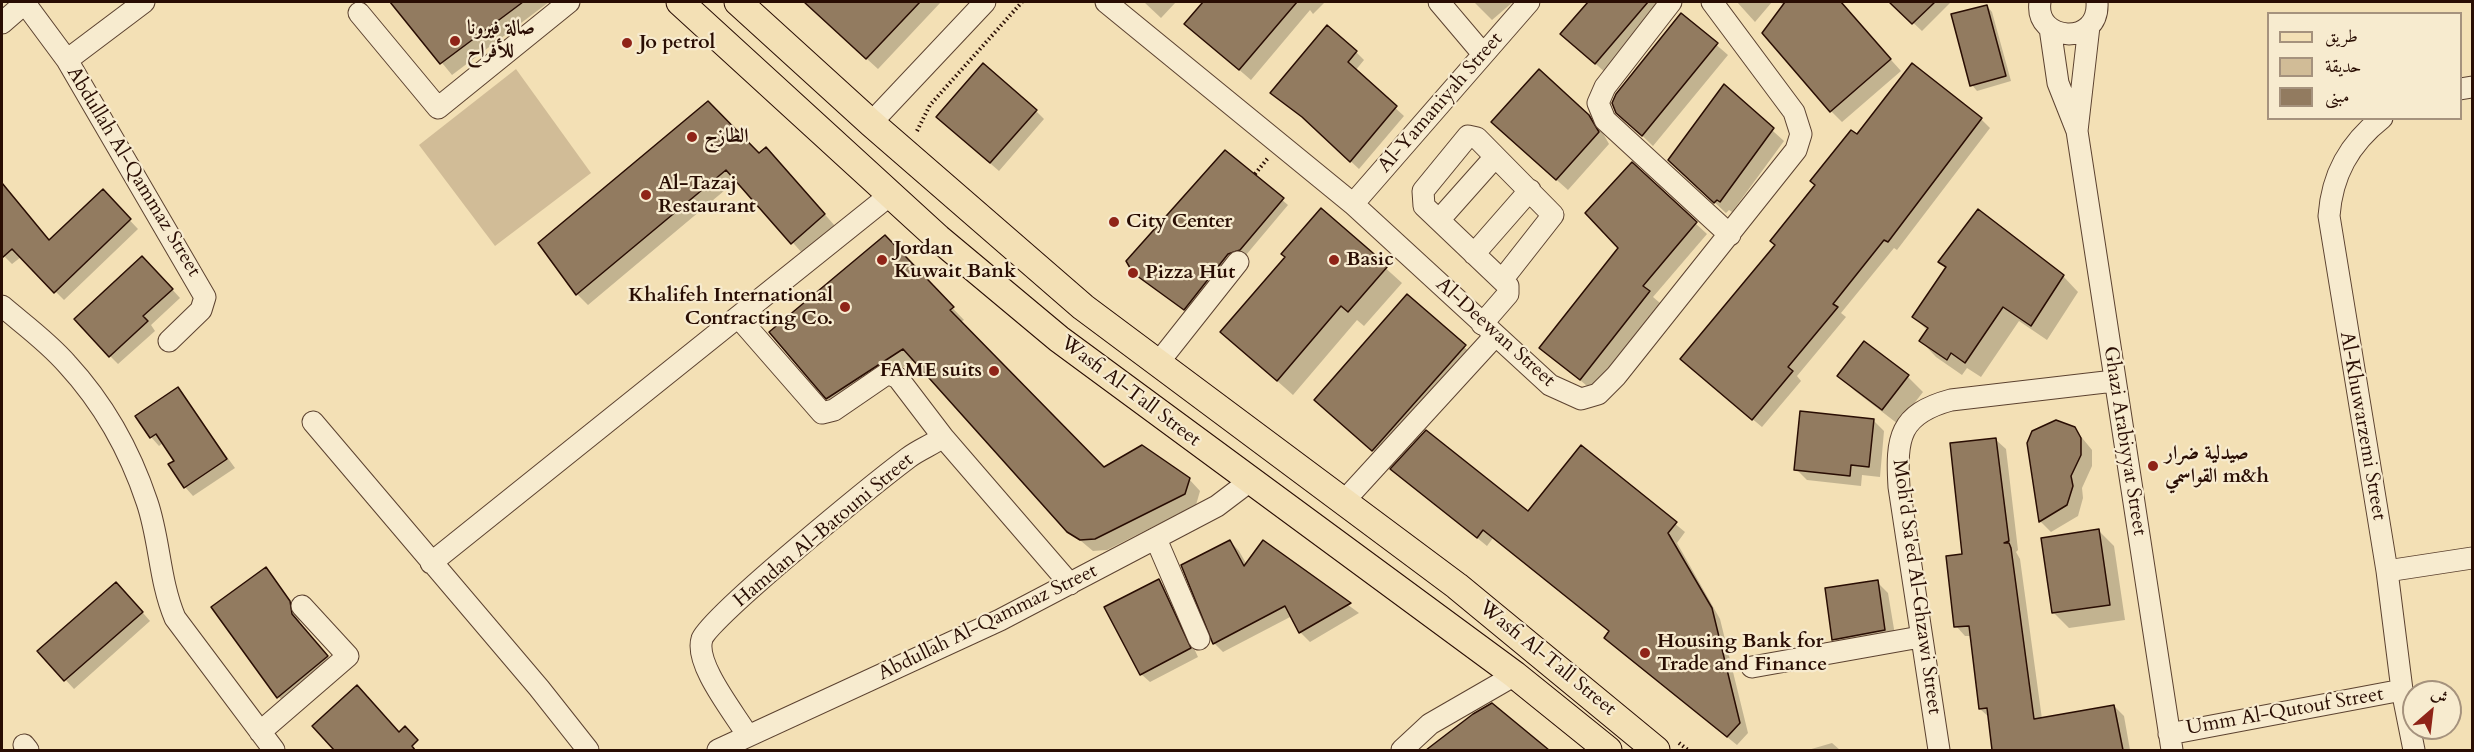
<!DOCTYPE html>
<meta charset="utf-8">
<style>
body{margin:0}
#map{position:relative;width:2474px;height:752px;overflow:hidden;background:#f3e0b5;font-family:Cardo,Amiri,serif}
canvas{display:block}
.frame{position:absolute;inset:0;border:3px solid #290d03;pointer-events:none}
.legend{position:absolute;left:2267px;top:12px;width:195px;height:108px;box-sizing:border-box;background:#f7ebcf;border:2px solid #a5927d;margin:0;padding:8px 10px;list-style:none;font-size:18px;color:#290d03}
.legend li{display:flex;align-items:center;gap:12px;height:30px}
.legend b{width:30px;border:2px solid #a5927d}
.north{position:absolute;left:2402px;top:680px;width:60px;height:60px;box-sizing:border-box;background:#f7ebcf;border:2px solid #a5927d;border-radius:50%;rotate:28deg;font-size:16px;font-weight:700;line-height:24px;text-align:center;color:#290d03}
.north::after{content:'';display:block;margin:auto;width:21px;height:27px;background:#8f2418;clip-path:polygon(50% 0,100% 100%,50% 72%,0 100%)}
</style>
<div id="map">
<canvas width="2474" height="752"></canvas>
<div class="frame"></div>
<ul class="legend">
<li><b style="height:8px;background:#f3e0b5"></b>طريق</li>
<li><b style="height:16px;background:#d1bc97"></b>حديقة</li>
<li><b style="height:16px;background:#927b60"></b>مبنى</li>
</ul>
<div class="north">ش</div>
</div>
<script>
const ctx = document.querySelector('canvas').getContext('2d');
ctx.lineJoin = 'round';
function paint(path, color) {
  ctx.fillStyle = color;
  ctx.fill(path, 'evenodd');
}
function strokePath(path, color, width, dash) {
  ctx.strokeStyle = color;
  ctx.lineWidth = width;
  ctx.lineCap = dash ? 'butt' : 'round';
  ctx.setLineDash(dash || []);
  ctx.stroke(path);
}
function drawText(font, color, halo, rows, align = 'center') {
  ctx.font = font + ' Cardo,Amiri,serif';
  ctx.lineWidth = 4.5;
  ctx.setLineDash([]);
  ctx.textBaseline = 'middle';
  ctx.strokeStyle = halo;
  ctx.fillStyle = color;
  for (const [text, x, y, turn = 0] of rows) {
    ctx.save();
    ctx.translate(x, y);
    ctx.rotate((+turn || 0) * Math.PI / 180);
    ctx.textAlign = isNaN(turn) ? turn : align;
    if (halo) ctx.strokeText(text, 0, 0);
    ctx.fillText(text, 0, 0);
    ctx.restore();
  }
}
const green = new Path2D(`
 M516 69 591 173 495 246 419 145Z`);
const shadow = new Path2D(`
 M392 2H549L452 75Z
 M810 2H941L878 69 823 19Z
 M1144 2H1176L1161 18Z
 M1205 2H1325L1313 14 1310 10 1251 80 1186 24Z
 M1474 2H1513L1492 20Z
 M1590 2H1668L1607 74 1562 34Z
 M1737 2H1772L1755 22Z
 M1779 2H1833L1837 6 1840 3 1901 71 1842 122 1831 111 1784 5Z
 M1891 2H1951L1922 31Z
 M1987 6 1992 12 2011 81 1977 91 1972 85Z
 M1682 15 1728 55 1653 146 1629 123Z
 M1356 52 1364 60 1355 71 1404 116 1359 169 1312 125 1281 101Z
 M1724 87 1784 141 1732 212 1729 210 1726 213 1681 171Z
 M708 103 759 155 777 160 835 226 803 254 737 180 588 305 577 294Z
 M1036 111 1044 119 999 171 946 125Z
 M1588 116 1600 128 1609 144 1568 190 1504 133Z
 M1981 119 1990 128 1897 250 1894 248 1841 313 1846 317 1797 376 1801 381 1762 427 1691 368 1857 136Z
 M1226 152 1288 205 1246 255 1233 259 1190 314 1141 278Z
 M1632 165 1707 234 1653 297 1660 303 1592 390 1541 348 1620 248Z
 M2 184 50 242 103 192 138 229 64 300 21 257 12 264 2 254Z
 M1321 210 1402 283 1364 326 1357 320 1293 395 1222 332 1287 257Z
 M884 237 964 320 960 322 1104 469 1189 479 1200 491 1196 505 1107 550 1093 551 1075 536 914 360 839 409 828 398Z
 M1940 262 2063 276 2078 292 2047 340 2019 321 1981 377 1967 368 1962 375 1936 357 1921 341 1928 331 1914 317 1947 269Z
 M151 266 180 298 151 325 155 331 118 364 110 356Z
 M1407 296 1473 355 1382 458 1324 409Z
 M1839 376 1908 377 1923 392 1898 424 1855 391Z
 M178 389 235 468 193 496 185 487 176 461 163 443 159 446 151 437Z
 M1873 420 1884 431 1880 477 1862 475 1861 486 1807 480 1796 469Z
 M2074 428 2092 450V466L2082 488 2083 498 2078 516 2051 532 2040 521 2029 443Z
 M1996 440 2006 449 2018 550 2016 552 2020 559 2042 719 2114 706 2124 716 2130 750H1994L1990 718 1980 709 1971 636H1965L1956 626 1964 555Z
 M1582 447 1685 532 1677 543 1720 619 1748 733 1737 745 1615 647 1605 638 1610 632 1493 538 1487 546 1392 469 1528 513Z
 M2099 531 2114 546 2125 620 2069 628 2054 613Z
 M1230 541 1239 551 1247 565 1264 543 1359 613 1310 642 1301 633 1292 616 1223 652 1214 643Z
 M265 569 298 611 300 624 335 665 287 705 279 697Z
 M1159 581 1167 589 1198 657 1150 682 1141 674Z
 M1877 582 1888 593 1896 641 1845 650 1834 639Z
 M125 592 150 621 74 689 39 651Z
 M1832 743 1840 750H1808Z`);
const building = new Path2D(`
 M390 2H523L440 64Z
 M804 2H920L866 59Z
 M1203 2H1297L1239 70 1184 24Z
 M1588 2H1648L1595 64 1560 34Z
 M1785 2H1841L1891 59 1830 112 1762 33Z
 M1889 2H1935L1912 24Z
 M1987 5 2006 76 1970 86 1951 14Z
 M1681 13 1718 43 1642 136 1616 113 1612 103 1616 94Z
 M1327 25 1357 51 1348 62 1397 106 1350 162 1302 117 1270 93Z
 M983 63 1037 110 990 163 936 117Z
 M1912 63 1982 118 1888 242 1884 240 1833 304 1838 307 1788 367 1793 371 1752 420 1680 359 1775 245 1770 241 1815 185 1810 181 1851 130 1857 134Z
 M1539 69 1589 115 1599 132 1556 180 1491 122Z
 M1724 84 1774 128 1720 202 1717 200 1714 203 1668 160Z
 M708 101 759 153 766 147 825 214 791 244 726 170 576 295 538 243Z
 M1225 150 1284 198 1240 250 1228 254 1184 310 1133 273 1126 261Z
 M1632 162 1697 222 1643 286 1650 291 1580 380 1539 348 1618 248 1585 213Z
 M2 183 49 240 103 189 131 219 54 293 12 249 2 258Z
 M1321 208 1388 266 1348 312 1341 306 1277 381 1220 332 1285 257 1281 254Z
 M1978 209 2064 275 2031 326 2003 307 1965 363 1951 353 1947 360 1919 341 1928 328 1912 317 1946 267 1938 262Z
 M885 235 954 307 950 310 1104 467 1142 445 1190 478 1185 494 1095 539 1080 540 1067 532 903 349 826 399 769 332Z
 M142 256 173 289 143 316 148 321 109 357 74 319Z
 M1407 294 1466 345 1372 451 1314 400Z
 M1864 341 1909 375 1882 410 1837 376Z
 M178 387 227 459 184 488 168 464 174 461 156 434 150 438 135 416Z
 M1800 411 1874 419 1869 467 1851 465 1850 476 1794 470Z
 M2056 420 2075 427 2081 438V455L2071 476 2073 486 2067 505 2039 522 2027 443 2032 431Z
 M1426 430 1528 511 1581 445 1677 522 1668 533 1712 608 1740 723 1727 737 1604 638 1609 631 1483 530 1477 538 1390 469Z
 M1996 438 2009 541 2004 543H2009L2011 548 2034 719 2114 705 2123 750H1992L1987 708 1979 709 1969 626 1954 627 1946 556 1962 554 1950 443Z
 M2099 529 2110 605 2052 613 2041 538Z
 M1230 540 1244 566 1263 540 1351 603 1299 633 1285 606 1213 644 1181 565Z
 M266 567 290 601 292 614 328 656 277 698 211 607Z
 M1159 579 1191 648 1140 675 1104 607Z
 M1878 580 1885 630 1832 640 1825 588Z
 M116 582 143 612 64 681 37 651Z
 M357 685 399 732 405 726 418 740 412 746 415 750H334L312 726Z
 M1492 703 1549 750H1426L1473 714Z`);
const path = new Path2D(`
 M917 131 930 105 1022 2
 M1255 174 1268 158
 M1679 743 1688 750`);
const minor = new Path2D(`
 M24 2 67 60 205 297 201 310 169 341
 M1106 2 1353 204 1550 385 1581 399 1598 394 1616 376 1796 150 1801 134 1794 112 1712 2
 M1439 2 1483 54
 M1671 2 1605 87 1598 103 1605 120 1730 235
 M2040 2C2034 42 2100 47 2097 2
 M359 13 438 108 569 2
 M2 23 25 3
 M2089 26 2077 131 2172 750
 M2050 28 2058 83 2077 131
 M67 60 144 2
 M2460 89 2472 87
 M2382 118C2349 144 2332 175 2329 216L2387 571 2402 690 2414 750
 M871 123 985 2
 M1353 204 1529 2
 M1439 220 1495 157
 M1474 254 1530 190
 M2 306C23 324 48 342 67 364 103 403 130 451 147 502 160 540 159 580 175 618L274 750
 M739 318 822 413 834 410 888 373 898 378 943 437
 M1482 324 1508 294V286L1424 206 1423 191 1468 136 1477 138 1553 215 1502 280
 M1158 363 1238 262
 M313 422 539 688 588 750
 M1344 501 1495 336
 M1156 539 1199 639
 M431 563 890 195
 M2387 571 2472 558
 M1752 667 1920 637
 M260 732 348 656 302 606
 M2169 734 2402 690
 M748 736C735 714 694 664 702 639 707 619 880 479 908 458 918 450 932 445 943 437L1070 584
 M24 745 28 750
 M718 750 1000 620 1217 506 1250 481
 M1402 750 1430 724 1515 675
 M1939 750 1899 487C1896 438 1899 414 1951 400L2114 381`);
const major = new Path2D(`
 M680 2 938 238 1059 339 1515 675 1608 750
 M738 2 871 123 1083 307 1457 586 1656 750`);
const markers = [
 [455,41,6,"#8f2418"],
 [627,43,6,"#8f2418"],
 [692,137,6,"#8f2418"],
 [646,195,6,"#8f2418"],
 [1114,222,6,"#8f2418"],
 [882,260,6,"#8f2418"],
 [1334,260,6,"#8f2418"],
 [1133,273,6,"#8f2418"],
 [845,307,6,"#8f2418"],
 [994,371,6,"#8f2418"],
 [2153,466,6,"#8f2418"],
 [1645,653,6,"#8f2418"]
];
const poiNames = [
 ["صالة فيرونا",467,29],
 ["للأفراح",467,52],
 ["Jo petrol",639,43],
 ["الطازج",704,137],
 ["Al-Tazaj",658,184],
 ["Restaurant",658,207],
 ["City Center",1126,222],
 ["Jordan",894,249],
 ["Kuwait Bank",894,272],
 ["Basic",1346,260],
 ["Pizza Hut",1145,273],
 ["Khalifeh International",833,296,"right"],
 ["Contracting Co.",833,319,"right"],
 ["FAME suits",982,371,"right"],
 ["صيدلية ضرار",2165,454],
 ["القواسمي m&h",2165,477],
 ["Housing Bank for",1657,642],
 ["Trade and Finance",1657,665]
];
const streetNames = [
 ["Al-Yamaniyah Street",1441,103,-49],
 ["Abdullah Al-Qammaz Street",133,172,59],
 ["Al-Deewan Street",1495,333,42],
 ["Wasfi Al-Tall Street",1130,392,37],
 ["Al-Khuwarzemi Street",2362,426,80],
 ["Ghazi Arabiyyat Street",2124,441,81],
 ["Hamdan Al-Batouni Street",824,531,-40],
 ["Moh'd Sa'ed Al-Ghzawi Street",1916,587,82],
 ["Abdullah Al-Qammaz Street",988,623,-26],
 ["Wasfi Al-Tall Street",1547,659,39],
 ["Umm Al-Qutouf Street",2285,712,-10]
];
paint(green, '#d1bc97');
paint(shadow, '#0003');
paint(building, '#927b60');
strokePath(building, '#290d03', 1.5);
strokePath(minor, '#5c4230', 23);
strokePath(major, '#290d03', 29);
strokePath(path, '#290d03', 4, [1.5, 3]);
strokePath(minor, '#f7ebcf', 21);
strokePath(major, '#f3e0b5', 27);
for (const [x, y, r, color] of markers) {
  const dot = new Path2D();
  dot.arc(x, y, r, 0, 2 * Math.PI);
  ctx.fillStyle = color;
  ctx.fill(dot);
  strokePath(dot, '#f7ebcf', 2);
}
drawText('bold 20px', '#290d03', '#f7ebcf', poiNames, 'left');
drawText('20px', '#290d03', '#f7ebcf', streetNames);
</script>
